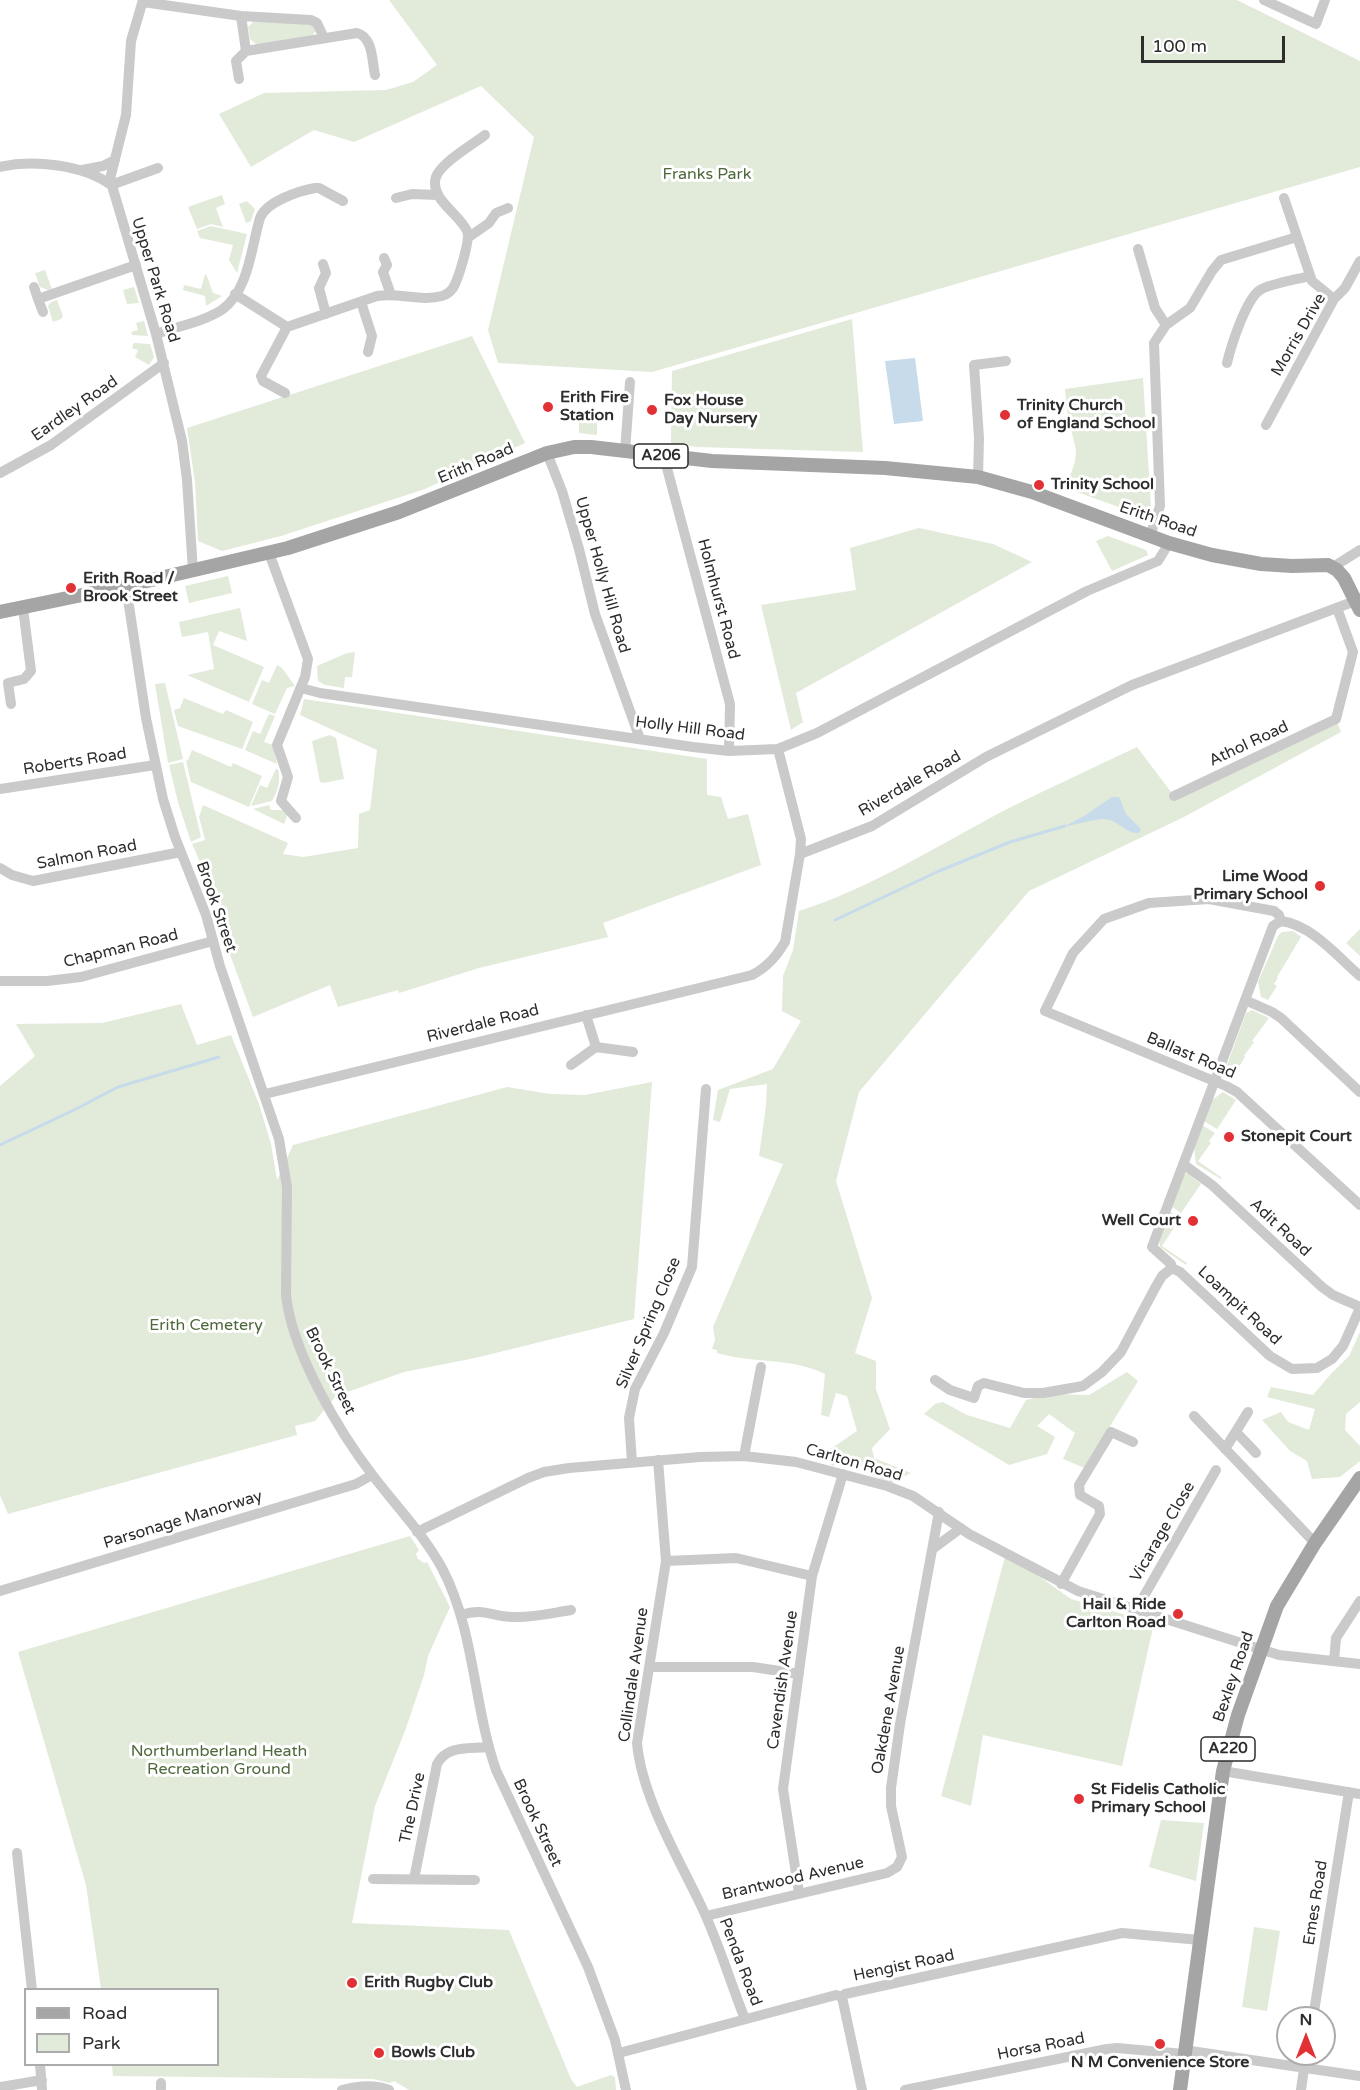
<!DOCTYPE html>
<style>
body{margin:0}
#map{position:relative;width:1360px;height:2090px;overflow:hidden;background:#fff;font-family:"Varela Round",sans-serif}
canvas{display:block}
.legend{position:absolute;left:24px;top:1988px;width:195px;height:78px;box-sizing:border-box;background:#fff;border:2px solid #ababab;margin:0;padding:8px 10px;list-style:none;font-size:18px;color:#2d2d2d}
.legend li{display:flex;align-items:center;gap:12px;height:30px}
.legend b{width:30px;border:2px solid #ababab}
.north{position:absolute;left:1276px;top:2006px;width:60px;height:60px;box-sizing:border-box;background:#fff;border:2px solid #ababab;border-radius:50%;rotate:0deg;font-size:16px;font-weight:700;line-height:24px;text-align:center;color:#2d2d2d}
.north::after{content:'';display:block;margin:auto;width:21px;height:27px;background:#e23135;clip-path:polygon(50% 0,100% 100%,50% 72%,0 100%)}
.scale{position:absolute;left:1141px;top:36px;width:144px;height:27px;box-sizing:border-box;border:3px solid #2d2d2d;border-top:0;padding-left:8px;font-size:18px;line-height:21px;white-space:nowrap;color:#2d2d2d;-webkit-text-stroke:4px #fff;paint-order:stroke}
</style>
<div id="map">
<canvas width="1360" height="2090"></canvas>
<ul class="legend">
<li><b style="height:8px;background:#a5a5a5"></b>Road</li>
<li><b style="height:16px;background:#e2eada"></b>Park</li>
</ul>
<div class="north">N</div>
<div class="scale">100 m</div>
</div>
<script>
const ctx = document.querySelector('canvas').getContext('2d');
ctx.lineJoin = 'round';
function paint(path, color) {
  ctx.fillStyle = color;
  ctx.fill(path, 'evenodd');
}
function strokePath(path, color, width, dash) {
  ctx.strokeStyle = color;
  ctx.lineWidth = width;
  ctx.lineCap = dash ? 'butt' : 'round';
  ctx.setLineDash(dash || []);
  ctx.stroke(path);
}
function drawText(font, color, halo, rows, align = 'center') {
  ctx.font = font + ' "Varela Round",sans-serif';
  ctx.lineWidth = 6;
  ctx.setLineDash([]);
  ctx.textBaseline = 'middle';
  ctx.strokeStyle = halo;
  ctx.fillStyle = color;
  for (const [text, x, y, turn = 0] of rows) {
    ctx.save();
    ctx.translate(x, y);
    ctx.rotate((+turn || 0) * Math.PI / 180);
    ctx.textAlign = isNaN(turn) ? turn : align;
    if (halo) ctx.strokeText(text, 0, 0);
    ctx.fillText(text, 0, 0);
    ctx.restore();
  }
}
const green = new Path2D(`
 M389 0H1237L1360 61V167L652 372 498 363 488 330 534 137 481 86 354 142 314 130 251 167 219 114 264 93 386 90 413 82 437 65Z
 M254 21 312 24 316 30 313 35 309 36 257 45 250 39 248 27Z
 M222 195 225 204 216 208 223 227 211 224 197 229 188 207Z
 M247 201 255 209 251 221 246 223 239 204Z
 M211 226 247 234 237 273 229 260 233 245 200 238 197 231Z
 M45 270 52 289 48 290 40 287 35 273Z
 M205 274 207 276 213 293 222 296 206 306 205 296 183 290 184 285 201 289Z
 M134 287 139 303 127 304 123 290Z
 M57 300 63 316 61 319 53 322 48 306 51 302Z
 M852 319 863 452 697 447 671 443 672 371Z
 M144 321 148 336 132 335 131 332 138 330 136 323Z
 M472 336 525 443 425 489 281 536 222 551 198 541 195 482 187 428Z
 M134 343 150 344 154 357 149 365 135 357 138 350 132 348Z
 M1143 378 1151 507 1138 514 1066 488 1075 462 1076 450 1067 411 1065 389Z
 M579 416H597V435L579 433Z
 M919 528 993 544 1032 562 796 693 803 722 791 730 761 605 856 590 850 548Z
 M1108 536 1146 550 1148 555 1112 571 1096 541Z
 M228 576 232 593 189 603 185 586Z
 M240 608 247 641 219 631 213 645 264 667 249 702 187 675 214 669 208 632 182 637 179 622Z
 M355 652 352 677H345L344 688 325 685 318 681 317 666 347 653Z
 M277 665 282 668 295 686 287 688 275 714 252 704 262 680 269 683Z
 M165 683 183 759 168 763 155 684Z
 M184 698 223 714 226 710 253 722 242 749 178 726 174 710 180 708Z
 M304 699 707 759V795L721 797 728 819 748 814 761 865 603 923 608 937 479 968 399 993 398 990 338 1007 330 985 253 1017 228 949 220 912 212 889 192 844 205 840 199 817 203 805 288 843 283 854 303 857 358 848 359 814 370 810 377 750 300 715Z
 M269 714 275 716 264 742 273 745 277 764 245 750 253 731 260 734Z
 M1336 719 1341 732 1182 818 1029 891 859 1092 836 1181 872 1298 855 1353 876 1361V1389L890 1429 872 1448 874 1458 911 1473 891 1483 870 1475 855 1459 832 1466 823 1454 857 1431 847 1396 836 1393 829 1417 821 1415 825 1374C791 1357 753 1364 717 1353V1350L712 1349 715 1340 713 1327 783 1164 759 1156 766 1106 767 1084 730 1089 720 1122 713 1120 718 1090 773 1069 801 1021 782 1011 783 976 793 950 799 911C874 887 940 844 1009 808 1051 787 1095 767 1137 747L1174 796Z
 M330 735 336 738 344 779 323 783 320 782 312 741Z
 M192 750 231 767 233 763 262 776 249 807 191 782 186 761 188 760Z
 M183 762 201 837 191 842 178 802 169 765Z
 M276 769H278C281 781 278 791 272 801L251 806 260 785 267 788Z
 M269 805 271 810H283L288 813 284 824 253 809Z
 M1360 929V956L1346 943Z
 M1293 931 1301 937 1277 977 1278 978 1274 984 1277 986 1268 1000 1261 997 1258 982 1278 936 1282 932Z
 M181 1004 197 1045 231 1035 259 1104 271 1144 277 1180 293 1145 507 1087 550 1094 585 1095 652 1082 634 1319 475 1358 404 1372 336 1396 315 1421 295 1426 297 1435 8 1514 0 1495V1086L35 1056 16 1024 102 1023Z
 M1252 1010 1269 1018 1252 1041 1254 1042 1244 1056 1245 1057 1231 1080 1228 1079 1225 1070 1246 1013Z
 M1223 1092 1236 1100 1217 1129 1204 1121 1212 1100Z
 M1202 1125 1215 1133 1209 1141 1211 1143 1198 1161 1222 1178 1221 1179 1196 1164 1194 1146Z
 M1187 1173 1201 1184 1181 1213 1171 1206 1182 1176Z
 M1169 1211 1179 1217 1174 1225 1175 1226 1162 1246 1187 1263 1186 1265 1160 1247 1159 1237Z
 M1360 1332V1402L1346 1414 1345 1430 1360 1446V1461L1340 1477 1312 1479 1307 1461 1290 1451 1262 1420 1281 1412 1288 1422 1309 1430 1315 1409 1267 1397 1271 1387 1313 1395 1330 1375 1349 1356Z
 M1127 1372 1138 1381 1110 1426 1087 1469 1063 1459 1075 1433 1049 1414 1037 1426 1055 1437 1047 1454 1009 1465 924 1414 935 1404 943 1402 967 1415 1010 1428 1026 1400 1051 1394 1089 1395Z
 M410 1536 419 1550 416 1554 418 1559 424 1563 427 1562 450 1607 428 1656 424 1675 405 1731 375 1806 352 1923 509 1930 571 2079 577 2087 611 2075 615 2077 616 2090H409L394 2081 390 2083 373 2079 113 2076 112 2065 218 2064V1990L101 1989 86 1885 18 1652Z
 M1006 1553 1071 1599 1154 1623 1122 1766 983 1735 971 1806 941 1796Z
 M1161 1820 1204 1823 1196 1881 1149 1867Z
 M1254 1927 1280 1931 1267 2011 1242 2007Z`);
const water = new Path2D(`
 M915 358 923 421 894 424 885 361Z
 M1112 797H1119L1126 814 1141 829 1139 833C1125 834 1118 819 1103 819 1094 819 1077 825 1065 826L1084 816Z`);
const stream = new Path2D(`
 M835 920 939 871 1010 842 1065 826
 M0 1145 74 1110 118 1087 219 1057`);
const minor = new Path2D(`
 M143 0 131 41 126 115 110 179 156 334 182 441 187 480 193 571
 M1264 0 1316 24 1325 0
 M143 2 241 16 246 51 357 33C373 37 372 61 375 75
 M241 16 311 20 317 23 324 38
 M239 79 236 61 246 51
 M0 167C33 159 84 165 111 185L158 168
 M82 170 103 166 115 160
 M396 198 412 194 437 195
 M1284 198 1312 281 1334 299
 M469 237 489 223 496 213 508 208
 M1138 249 1155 308 1166 325
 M384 258 387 265 383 272 391 295
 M323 264 326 273 319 288 326 314
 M34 287 38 299 136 265
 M235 294 287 327 377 296C398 292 421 302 442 296 446 295 450 292 453 288 458 280 471 239 467 231 459 213 429 199 436 177 441 163 472 145 485 135
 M38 299 43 312
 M361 302 372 336 368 352
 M156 334C176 327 206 321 223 309 249 289 251 248 260 218 266 202 298 191 315 188H319L343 201
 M1227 363C1231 346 1246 299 1260 290 1269 284 1299 279 1310 276
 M285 393 263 381 261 376 287 327
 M1266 425 1334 299 1345 288 1360 261
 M625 452 630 382
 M547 453 562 491 579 549 595 614 640 739
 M664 457 730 704 729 751
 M0 473 51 445 164 363
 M978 477 979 438 974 365 1006 361
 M1150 536 1160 506 1154 343 1166 325 1190 308 1212 271 1221 260 1297 237
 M269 553 308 659 305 677 277 745 288 777 281 801 296 818
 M1333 567 1360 550
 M126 586 146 718 163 799 175 837 206 915 220 966 279 1139 287 1187 286 1295C292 1352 339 1432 374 1477 397 1507 424 1535 442 1568 475 1631 473 1704 496 1770L588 1967 615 2040 626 2090
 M301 688 320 693 693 747 729 751 778 749 817 733 1087 591 1158 561 1169 543
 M11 704 8 683 24 679 31 671 23 608
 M0 789 155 765
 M1174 796 1336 719 1353 652 1337 608
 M800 854 872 826 986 757 1132 685 1355 601
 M0 868 12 875 33 881 181 852
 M1281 921 1279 915 1274 911 1209 899 1149 903 1104 919 1073 953 1045 1011 1226 1086 1237 1092 1360 1205
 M1281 921 1273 926 1152 1247 1171 1264 1172 1268 1180 1272 1270 1356 1292 1369 1317 1368 1332 1359 1343 1346 1360 1308
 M1281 921C1312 925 1337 956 1360 976
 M0 981H47L81 977 213 941
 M1245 1000 1272 1012 1281 1018 1360 1092
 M596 1047 633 1052
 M571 1065 596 1047 586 1015
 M265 1094 752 975C767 967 776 957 785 942L800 854 801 839 778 749
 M1183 1164 1212 1185 1322 1287 1333 1295 1360 1307
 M935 1380 950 1390 974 1398 978 1386 984 1383 1024 1393H1043L1083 1386 1102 1372 1121 1352 1155 1288 1162 1276 1172 1268
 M1194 1416 1315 1543
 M1236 1432 1256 1453
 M1225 1449 1248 1412
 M744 1456 761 1367
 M658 1460 666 1561 637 1743C642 1799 681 1862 704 1912 720 1947 731 1984 745 2019
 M632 1462 629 1418 635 1389 664 1333 692 1267 706 1089
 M417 1532 528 1478 544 1472 569 1468 700 1457 744 1456 796 1462 887 1486 913 1496 969 1534 1078 1591 1279 1655 1360 1664
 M934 1548 961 1528
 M666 1561 736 1558 812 1576
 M1061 1584 1100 1514 1099 1506 1080 1495 1079 1485 1111 1432 1133 1442
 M0 1591 356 1484 372 1475
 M1136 1610 1216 1470
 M461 1615C485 1607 491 1617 513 1617 532 1618 552 1613 571 1610
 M1334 1661 1336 1638 1360 1601
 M650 1667H753L799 1674
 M1223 1771 1360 1794
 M17 1853 32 1990
 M373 1879 475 1880
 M414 1879 437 1764C447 1745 468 1749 488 1747
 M799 1893 783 1789 812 1576 843 1474
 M706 1916 887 1873 897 1867 902 1857 891 1806V1788L900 1724 939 1512
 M842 1997 862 2090
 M1313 2018 1349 1792
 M1184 2050 1360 2076
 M619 2053 836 1995 842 1997 845 1994 1122 1933 1200 1940
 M40 2064 42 2090
 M161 2083V2090
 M0 2087 42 2080
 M342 2090C357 2086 374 2084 389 2090
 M905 2090 1107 2049 1117 2048 1184 2054
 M1301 2090 1306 2054`);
const major = new Path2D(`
 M0 612 126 586 288 548 399 512 547 453 574 447H591L712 461 885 468 978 477 1032 492 1169 543 1212 555 1261 564 1292 566 1328 565 1337 570 1344 578 1360 610
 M1180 2090 1223 1771 1238 1715 1277 1606 1315 1543 1360 1478`);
const markers = [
 [548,407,6,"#e23135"],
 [652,410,6,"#e23135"],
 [1005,415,6,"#e23135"],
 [1039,485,6,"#e23135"],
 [71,588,6,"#e23135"],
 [1320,886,6,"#e23135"],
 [1229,1137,6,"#e23135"],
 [1193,1221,6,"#e23135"],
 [1178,1614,6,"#e23135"],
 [1079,1799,6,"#e23135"],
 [352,1983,6,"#e23135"],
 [1160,2044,6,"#e23135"],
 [379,2053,6,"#e23135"]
];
const shields = [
 [661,456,54],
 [1228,1749,54]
];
const shieldNames = [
 ["A206",661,456],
 ["A220",1228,1749]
];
const parkNames = [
 ["Franks Park",707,175],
 ["Erith Cemetery",206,1326],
 ["Northumberland Heath",219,1752],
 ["Recreation Ground",219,1770]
];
const streetNames = [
 ["Upper Park Road",155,280,73],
 ["Morris Drive",1299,335,-60],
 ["Eardley Road",75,409,-35],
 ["Erith Road",476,464,-23],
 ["Erith Road",1158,520,19],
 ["Upper Holly Hill Road",602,575,74],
 ["Holmhurst Road",718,599,75],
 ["Holly Hill Road",690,729,7],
 ["Athol Road",1249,744,-25],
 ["Roberts Road",75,762,-9],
 ["Riverdale Road",910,784,-30],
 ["Salmon Road",87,855,-11],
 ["Brook Street",216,907,71],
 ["Chapman Road",121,949,-14],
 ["Riverdale Road",483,1024,-14],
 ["Ballast Road",1191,1056,23],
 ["Adit Road",1280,1228,43],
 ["Loampit Road",1239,1306,43],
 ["Silver Spring Close",649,1323,-67],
 ["Brook Street",330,1371,64],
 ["Carlton Road",854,1463,16],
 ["Parsonage Manorway",183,1520,-17],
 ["Vicarage Close",1163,1532,-60],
 ["Collindale Avenue",634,1675,-82],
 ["Bexley Road",1234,1677,-71],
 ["Cavendish Avenue",783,1680,-82],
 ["Oakdene Avenue",889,1710,-80],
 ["The Drive",413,1808,-78],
 ["Brook Street",537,1823,65],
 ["Brantwood Avenue",793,1879,-13],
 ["Emes Road",1316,1903,-81],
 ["Penda Road",740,1962,69],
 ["Hengist Road",904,1966,-12],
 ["Horsa Road",1041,2047,-11]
];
const poiNames = [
 ["Erith Fire",560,398],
 ["Station",560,416],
 ["Fox House",664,401],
 ["Day Nursery",664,419],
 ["Trinity Church",1017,406],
 ["of England School",1017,424],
 ["Trinity School",1051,485],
 ["Erith Road /",83,579],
 ["Brook Street",83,597],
 ["Lime Wood",1308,877,"right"],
 ["Primary School",1308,895,"right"],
 ["Stonepit Court",1241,1137],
 ["Well Court",1181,1221,"right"],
 ["Hail & Ride",1166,1605,"right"],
 ["Carlton Road",1166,1623,"right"],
 ["St Fidelis Catholic",1091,1790],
 ["Primary School",1091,1808],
 ["Erith Rugby Club",364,1983],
 ["Bowls Club",391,2053],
 ["N M Convenience Store",1160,2063,"center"]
];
paint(green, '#e2eada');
paint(water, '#c7dbea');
strokePath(stream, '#c7dbea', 3);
strokePath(minor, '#cacaca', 10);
strokePath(major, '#a5a5a5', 14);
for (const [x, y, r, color] of markers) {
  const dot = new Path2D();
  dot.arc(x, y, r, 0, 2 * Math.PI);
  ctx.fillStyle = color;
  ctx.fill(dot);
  strokePath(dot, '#fff', 2);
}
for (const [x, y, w] of shields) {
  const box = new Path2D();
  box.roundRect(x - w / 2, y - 12, w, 24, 4.5);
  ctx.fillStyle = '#fff';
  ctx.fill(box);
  strokePath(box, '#2d2d2d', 1.5);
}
drawText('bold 15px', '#2d2d2d', null, shieldNames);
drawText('16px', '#4e683b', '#fff', parkNames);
drawText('16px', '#2d2d2d', '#fff', streetNames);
drawText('bold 16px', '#2d2d2d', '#fff', poiNames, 'left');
</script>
